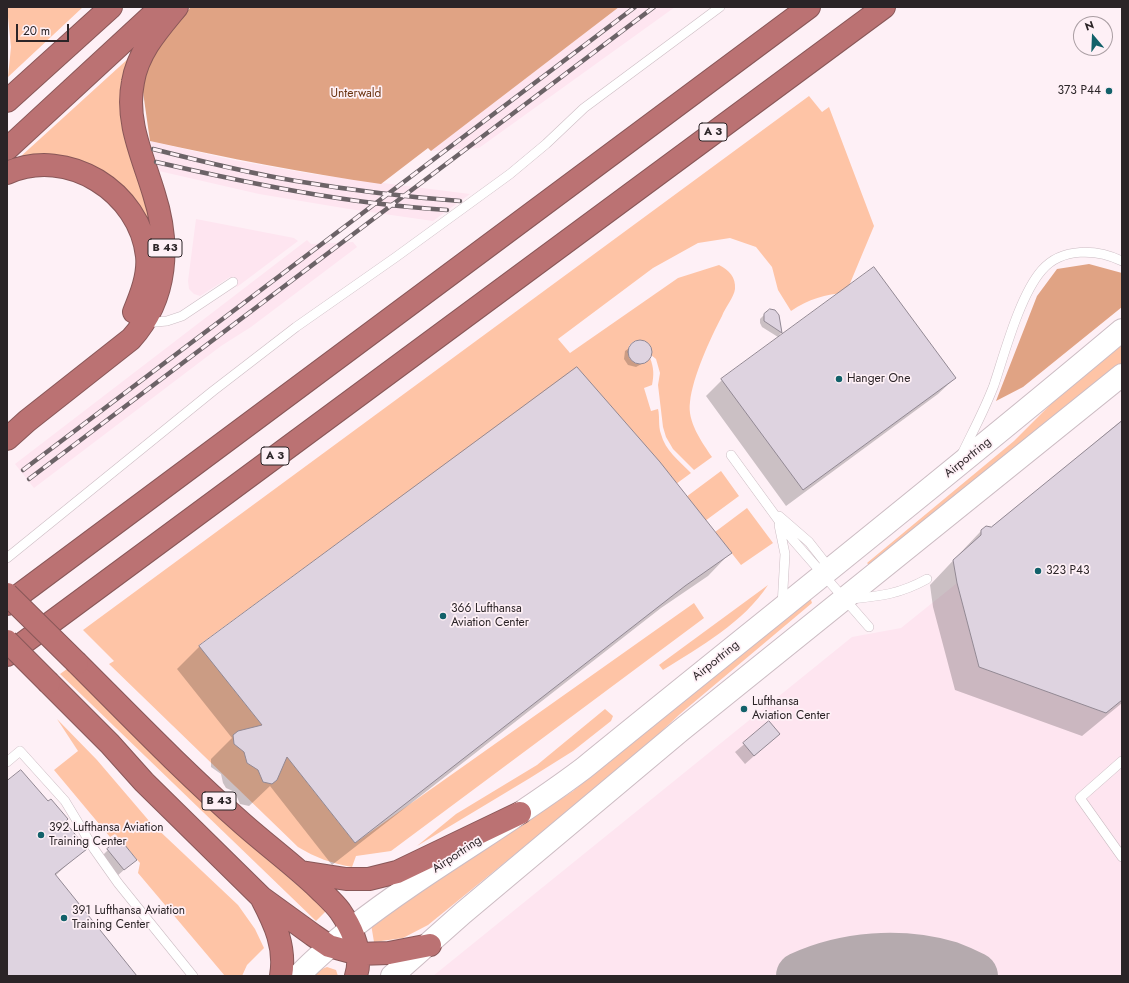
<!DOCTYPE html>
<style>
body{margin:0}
#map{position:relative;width:1129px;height:983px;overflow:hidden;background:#fef0f6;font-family:Jost,sans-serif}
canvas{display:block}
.frame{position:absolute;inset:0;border:8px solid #2b2427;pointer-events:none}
.north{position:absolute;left:1073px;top:16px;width:40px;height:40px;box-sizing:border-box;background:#fef0f6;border:1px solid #aa9ea3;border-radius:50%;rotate:341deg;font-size:11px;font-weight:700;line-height:16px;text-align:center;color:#2b2427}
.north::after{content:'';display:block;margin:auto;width:14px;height:18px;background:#12616a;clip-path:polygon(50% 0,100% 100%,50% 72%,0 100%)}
.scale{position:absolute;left:16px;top:24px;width:53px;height:18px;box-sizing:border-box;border:2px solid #2b2427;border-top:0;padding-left:5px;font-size:12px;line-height:14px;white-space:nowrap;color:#2b2427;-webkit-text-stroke:3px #fef0f6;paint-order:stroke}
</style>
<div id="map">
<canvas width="1129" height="983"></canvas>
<div class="frame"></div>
<div class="north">N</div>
<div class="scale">20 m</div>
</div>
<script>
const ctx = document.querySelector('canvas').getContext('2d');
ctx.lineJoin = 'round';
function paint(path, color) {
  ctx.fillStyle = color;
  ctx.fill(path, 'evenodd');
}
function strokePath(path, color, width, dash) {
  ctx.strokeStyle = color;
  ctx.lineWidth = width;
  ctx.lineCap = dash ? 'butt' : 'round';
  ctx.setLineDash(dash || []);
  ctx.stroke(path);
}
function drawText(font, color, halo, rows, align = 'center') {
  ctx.font = font + ' Jost,sans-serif';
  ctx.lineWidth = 3.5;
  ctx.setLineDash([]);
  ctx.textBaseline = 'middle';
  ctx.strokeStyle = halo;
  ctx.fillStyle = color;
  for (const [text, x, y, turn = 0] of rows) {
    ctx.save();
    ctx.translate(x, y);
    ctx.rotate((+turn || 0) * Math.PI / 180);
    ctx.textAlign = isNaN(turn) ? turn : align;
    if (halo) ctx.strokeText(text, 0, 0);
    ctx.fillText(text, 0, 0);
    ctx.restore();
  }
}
const built = new Path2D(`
 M619 7H675L479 148 431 151Z
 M150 141 233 160 312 174 470 194 433 221 349 209 259 194 159 171Z
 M196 219 294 238 298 241 237 287 230 277 200 296 194 294 189 289 188 281Z
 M307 240 311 244 353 242 357 247 251 327 221 346 34 488 15 464Z
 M957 583 979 667 1106 713 1122 700V976H433L852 637 901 628Z`);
const green = new Path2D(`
 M7 7H83L8 77 11 47Z
 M130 57 144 193 153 235 137 207 19 158Z
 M809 96 822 112 829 107 874 226 846 293C825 294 809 299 791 311L778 290 772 267 756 247 730 238 698 243 653 268 558 339 570 353 678 278 719 265C729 270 736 277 735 289 734 297 725 308 722 316 710 339 693 376 690 402 687 422 702 442 712 457L694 470 673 449 666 437 663 427 658 385 660 373 656 359 651 355 649 344C641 338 635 339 629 346V358L640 364 650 358C654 368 654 375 652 385L644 388 651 411 658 409C660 417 658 426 661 434 665 450 679 461 691 473L676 484 577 368 199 645 355 843 694 603 704 618 391 851 356 856 352 867C331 863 316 858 298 847L109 664 114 661 83 630Z
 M1122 341V366L872 568 867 563 1014 441 1058 397Z
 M721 471 739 496 705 521 686 497Z
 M747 508 773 543 741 565 715 532Z
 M768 585C744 622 700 647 663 670L659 665Z
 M809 599 811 600 812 603 680 714 631 760 428 925 403 938 374 942 371 924 573 791Z
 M67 669C152 752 236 835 327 910L316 921 60 674Z
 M605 709 613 716 611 721 573 751 530 778 417 846 456 814 537 765Z
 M57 719 97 760 150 822 238 905 255 929 264 948 247 965 242 976H225L138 873 140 863 115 834 110 837 54 770 78 751Z
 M327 967 336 970 338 976H312L322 969Z`);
const forest = new Path2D(`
 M191 7H619L431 151 428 148 381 184C304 173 227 158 150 141L142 85 159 40Z
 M1089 264 1122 273V307L1023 387 996 401 1037 296 1057 269Z`);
const shadow = new Path2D(`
 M768 311 778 315 781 333 778 337 762 327 760 323V319Z
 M639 341 648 345 651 351 647 361 636 367 628 365 624 359 625 351Z
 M955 378 938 394 786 506 706 396 722 380Z
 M1122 420V703L1082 736 955 690 933 607 930 585 981 531 992 528Z
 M730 553 708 576 661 608 332 865 270 786 249 806 240 804 235 792 226 788 223 783 221 774 211 767V759L232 738 177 669 200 646Z
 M769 723 779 734 745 764 735 752Z
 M7 783 64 822 85 848 55 876 136 976H7Z
 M108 850 135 860 116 877 100 858Z`);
const taxiway = new Path2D(`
 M800 976C845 955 901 951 949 965 957 968 966 972 974 976`);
const building = new Path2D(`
 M874 267 956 378 803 490 721 379Z
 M770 309 775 310 779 315 782 333 764 321V314Z
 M628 352a12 12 0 1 1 24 0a12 12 0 1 1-24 0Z
 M577 367 660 462 732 553 685 586 355 843 287 757 277 780 272 784 263 782 258 770 247 763 244 752 234 744 233 735 238 731 262 725 199 646Z
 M1122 421V700L1106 713 979 667 957 583 953 560 981 535V530L986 526 991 527Z
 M769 721 780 734 754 756 743 743Z
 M21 770 48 801 51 799 68 819 65 822 87 849 55 874 137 976H7V781Z
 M120 839 137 860 124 870 107 849Z`);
const lane = new Path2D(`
 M145 323 167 321 182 316 233 282
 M962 454C973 431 985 409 994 385 1005 352 1020 295 1042 270 1062 247 1097 249 1122 261
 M731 455 793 540 869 627
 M779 516 809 542 831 570
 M779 525 785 554 782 606
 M7 558 213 391 296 327 396 257 510 174 546 144 584 108 720 7
 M851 599C881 596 900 594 927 579
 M1122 761 1080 798 1122 857
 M7 762 20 751 65 801 94 849 118 883 193 976`);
const secondary = new Path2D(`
 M298 976C315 959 333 943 352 928 426 870 509 825 584 768 763 622 945 479 1122 330
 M392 976 463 913 680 731 1122 375`);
const highway = new Path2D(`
 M7 101 111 7
 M7 149 161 7
 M7 173C68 146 140 192 147 256 149 275 141 295 134 312
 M7 439 27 421 131 339C168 298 170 244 154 194 143 157 125 121 133 82 138 52 158 30 177 7
 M7 604 809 7
 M7 655 884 7
 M77 663C131 717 185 773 243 824 268 846 295 866 319 889 326 896 334 903 340 911 353 930 363 953 356 976
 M49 683 110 744 144 782 262 898 313 935 329 946 358 954 389 953 430 945
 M301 872 346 879H369L397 872 520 813
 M262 899C275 924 286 947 281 976`);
const rail = new Path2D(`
 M153 149C200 161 248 173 296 181 350 190 405 197 460 201
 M156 162C252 184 349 204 447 210
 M23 470 635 7
 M29 479 654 7`);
const highwayBridge = new Path2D(`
 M7 594 77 663
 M7 641 49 683`);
const markers = [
 [1109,91,4,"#12616a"],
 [839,379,4,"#12616a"],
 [1038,571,4,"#12616a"],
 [443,616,4,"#12616a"],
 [744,709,4,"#12616a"],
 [41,835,4,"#12616a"],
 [64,918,4,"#12616a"]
];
const shields = [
 [713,132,28],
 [165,248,34],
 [275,456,28],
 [219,801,34]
];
const shieldNames = [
 ["A 3",713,132],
 ["B 43",165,248],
 ["A 3",275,456],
 ["B 43",219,801]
];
const poiNames = [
 ["373 P44",1101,91,"right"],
 ["Hanger One",847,379],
 ["323 P43",1046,571],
 ["366 Lufthansa",451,609],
 ["Aviation Center",451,623],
 ["Lufthansa",752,702],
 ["Aviation Center",752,716],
 ["392 Lufthansa Aviation",49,828],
 ["Training Center",49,842],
 ["391 Lufthansa Aviation",72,911],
 ["Training Center",72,925]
];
const parkNames = [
 ["Unterwald",356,94]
];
const streetNames = [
 ["Airportring",968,458,-39],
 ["Airportring",716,661,-39],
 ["Airportring",457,855,-34]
];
paint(built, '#fee5f0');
paint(green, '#fec4a6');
paint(forest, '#e0a384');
paint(shadow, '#0003');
strokePath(taxiway, '#b5aaae', 48);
paint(building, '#ded3e0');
strokePath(building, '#928893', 1);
strokePath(lane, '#ccbcc3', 10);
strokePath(secondary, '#ccbcc3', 24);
strokePath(highway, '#895758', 24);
strokePath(lane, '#fff', 9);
strokePath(secondary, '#fff', 22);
strokePath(highway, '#bb7273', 22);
strokePath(rail, '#6c6367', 4.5);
strokePath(rail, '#fef0f6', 3, [9]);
strokePath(highwayBridge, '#895758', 24, []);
strokePath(highwayBridge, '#bb7273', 22);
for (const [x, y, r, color] of markers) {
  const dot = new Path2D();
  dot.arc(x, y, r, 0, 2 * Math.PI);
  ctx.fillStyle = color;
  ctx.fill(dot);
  strokePath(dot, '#fef0f6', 1.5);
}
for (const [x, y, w] of shields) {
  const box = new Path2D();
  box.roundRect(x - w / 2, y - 9, w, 18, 3);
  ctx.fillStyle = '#fef0f6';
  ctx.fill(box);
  strokePath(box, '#2b2427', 1);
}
drawText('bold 11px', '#2b2427', null, shieldNames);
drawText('12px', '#2b2427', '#fef0f6', poiNames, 'left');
drawText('12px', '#6a3311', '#fef0f6', parkNames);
drawText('12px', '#2b2427', '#fef0f6', streetNames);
</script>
